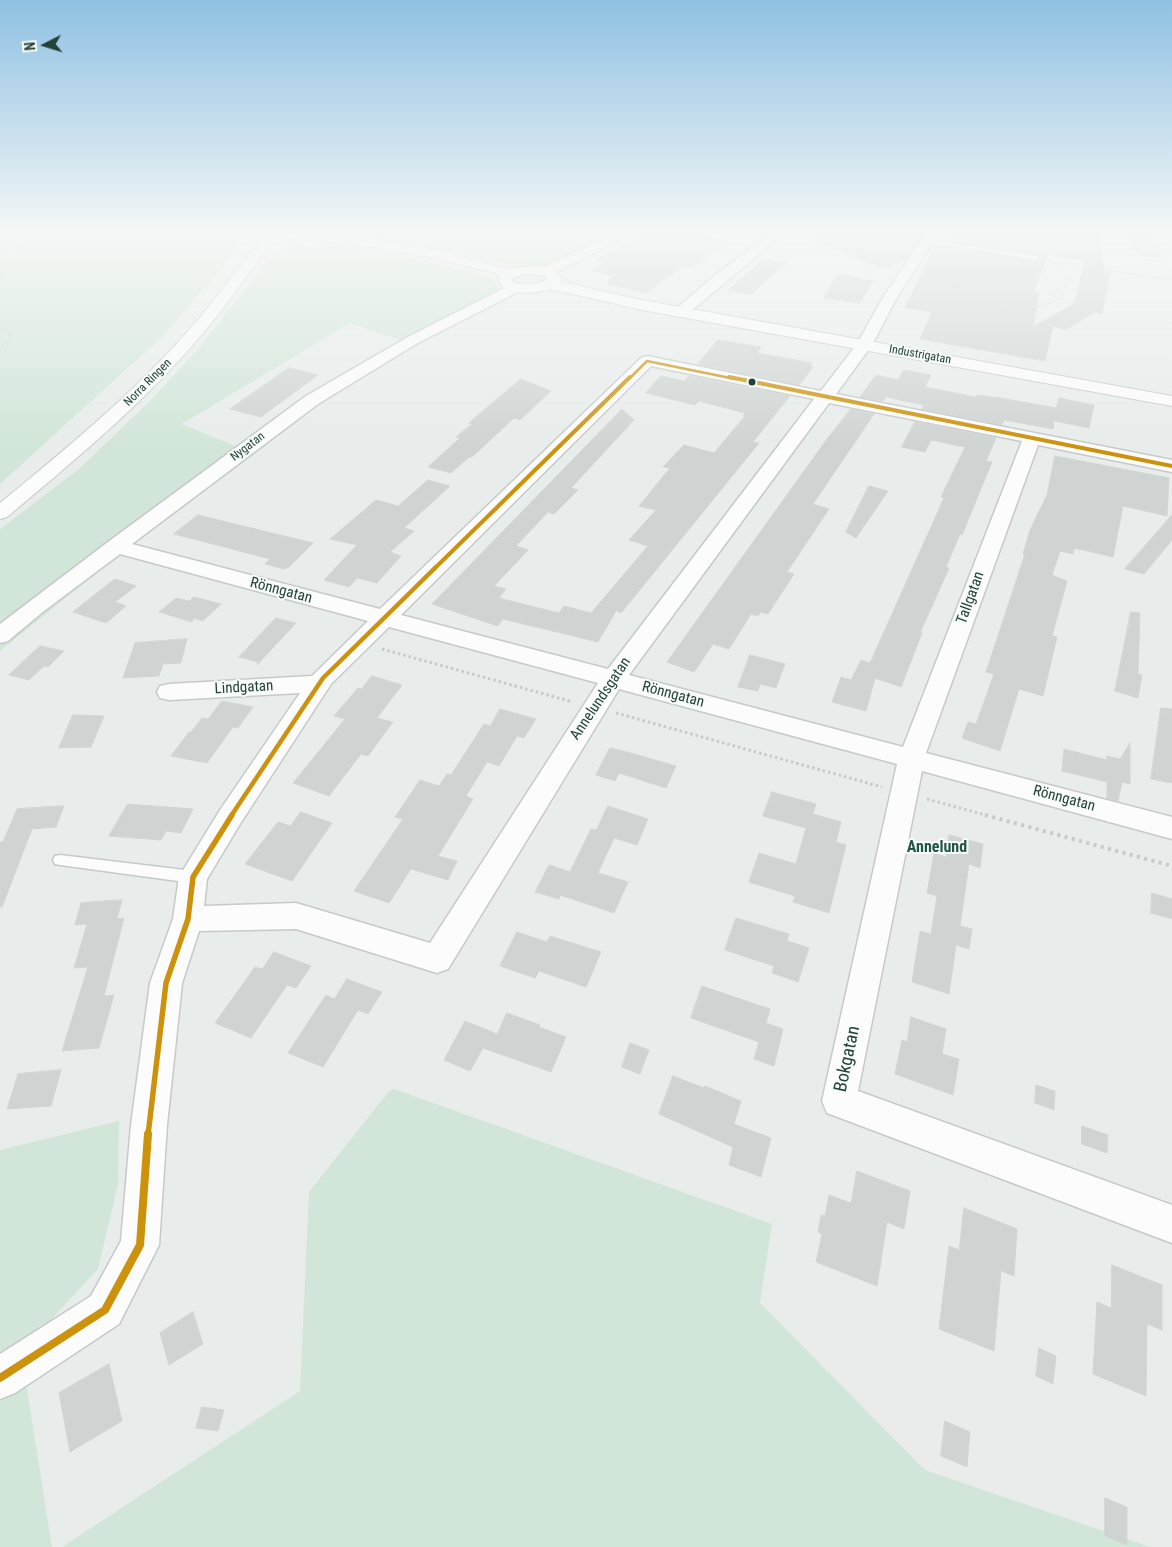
<!DOCTYPE html>
<meta charset="utf-8">
<style>
body{margin:0}
#map{position:relative;width:1172px;height:1547px;overflow:hidden;background:#e8edeb;font-family:"Roboto Condensed",sans-serif}
canvas{display:block}
.north{position:absolute;left:20px;top:20px;width:50px;height:50px;-webkit-text-stroke:4px #f7fbf9;paint-order:stroke;rotate:265deg;font-size:14px;font-weight:700;line-height:20px;text-align:center;color:#24423a}
.north::after{content:'';display:block;margin:auto;width:18px;height:22px;background:#24423a;clip-path:polygon(50% 0,100% 100%,50% 72%,0 100%)}
</style>
<div id="map">
<canvas width="1172" height="1547"></canvas>
<div class="north">N</div>
</div>
<script>
const ctx = document.querySelector('canvas').getContext('2d');
ctx.lineJoin = 'round';
function paint(path, color) {
  ctx.fillStyle = color;
  ctx.fill(path, 'evenodd');
}
function strokePath(path, color, width, dash) {
  ctx.strokeStyle = color;
  ctx.lineWidth = width;
  ctx.lineCap = dash ? 'butt' : 'round';
  ctx.setLineDash(dash || []);
  ctx.stroke(path);
}
function drawText(font, color, halo, rows, align = 'center') {
  ctx.font = font + ' "Roboto Condensed",sans-serif';
  ctx.lineWidth = 4;
  ctx.setLineDash([]);
  ctx.textBaseline = 'middle';
  ctx.strokeStyle = halo;
  ctx.fillStyle = color;
  for (const [text, x, y, turn = 0] of rows) {
    ctx.save();
    ctx.translate(x, y);
    ctx.rotate((+turn || 0) * Math.PI / 180);
    ctx.textAlign = isNaN(turn) ? turn : align;
    if (halo) ctx.strokeText(text, 0, 0);
    ctx.fillText(text, 0, 0);
    ctx.restore();
  }
}
const green = new Path2D(`
 M0 231H221L238 237 236 251 163 336 0 484Z
 M318 231H620L548 265 523 268 402 242Z
 M291 244 344 245 399 255 492 278 499 291 402 341 350 323 182 424 254 454 120 554 0 651V529L79 469 152 399 197 350 268 261Z
 M394 1089 772 1224 760 1303 925 1470 1150 1547H62L300 1391 309 1192 389 1091Z
 M119 1121 118 1184 98 1269 21 1352 52 1547H0V1150Z`);
const building = new Path2D(`
 M660 230H679L728 243 690 268 682 266 646 293 605 283 614 277 591 270 606 263 597 260 647 234 650 235Z
 M790 230H1044L1091 235 1092 230H1098L1104 272 1110 273 1102 314 1095 312 1065 330 1053 326 1045 361 920 339 932 312 905 308 933 250 929 251 933 245 1036 262 1041 257 1036 254 926 235 919 240 907 259 881 268ZM1048 255 1085 260 1075 303 1033 327 1039 293H1033Z
 M1124 230H1147L1161 257 1138 255Z
 M764 259 786 263 750 295 728 290Z
 M838 274 873 281 860 303 824 298Z
 M718 340 761 347 757 353 812 363 810 366 813 367 799 385 698 364Z
 M289 368 318 375 261 417 230 409Z
 M904 370 931 375 925 387 976 397 977 395 1001 398 1056 408 1059 398 1094 405 1089 428 1054 421 1053 429 1004 420 1002 425 922 409 924 405 886 397 883 401 860 397 876 375 898 380Z
 M661 376 684 381 689 376 790 396 753 442 759 443 630 602 621 613 616 611 598 642 503 619 498 626 432 604 622 409 634 420 571 488 578 490 554 514 548 512 516 546 528 550 494 586 506 589 499 598 559 613 564 606 591 613 648 546 629 540 656 510 639 506 670 468 663 467 684 445 714 453 745 416H743L745 413 699 401 695 405 646 393Z
 M521 379 551 391 520 420 514 418 472 457H469L451 473 428 467 460 438 456 437 472 424 469 423Z
 M851 409 874 414 813 504 829 509 787 572 794 574 768 614 761 612 758 616 751 614 729 649 713 644 694 672 667 662 827 439Z
 M915 422 996 438 986 461 992 462 962 535 960 534 946 567 949 568 920 633H922L901 687 875 678 866 711 832 702 841 677 851 680 861 660 870 663 944 498 941 497 965 447 931 440 925 452 902 447Z
 M1055 456 1169 478 1167 516 1123 506 1113 557 1074 548 1073 554 1060 551 1052 575 1067 581 1052 636 1057 637 1043 696 1019 689 1000 751 962 738 968 722 976 724 994 674 986 672 1025 554H1023L1030 530 1047 495Z
 M428 480 450 486 404 528 414 531 390 552 401 556 377 583 357 578 349 587 324 580 357 545 330 539 376 500 398 506Z
 M869 486 888 491 856 538 846 532Z
 M198 515 313 543 289 567 284 569 265 564 270 559 174 534Z
 M1172 515V540L1144 574 1125 569Z
 M115 579 136 586 115 602 126 606 106 623 73 612Z
 M194 597 221 604 203 621 193 618 192 622 159 612 176 598 189 601Z
 M1131 612 1140 613 1138 674 1142 675 1138 698 1115 691Z
 M276 618 296 623 257 665 258 662 239 657Z
 M187 639 181 663 163 664 159 676 123 678 135 643Z
 M40 646 64 651 48 667 44 666 29 680 9 675Z
 M750 655 785 664 776 688 760 684 758 691 738 687Z
 M372 676 402 685 377 718 393 722 368 756 361 754 329 796 293 783 345 719 334 716 358 688 361 689Z
 M222 701 253 707 238 728 233 727 207 763 171 756 189 732H191L202 718 208 719Z
 M1161 708 1172 709V783L1151 779Z
 M500 709 536 719 524 738 517 736 499 766 487 762 466 796 473 799 438 856 457 861 448 880 411 869 389 903 354 891 403 819 395 817 420 780 439 786 447 774 451 775 484 724 490 726Z
 M73 715 104 716 91 747 59 748Z
 M1130 743V784L1122 782 1118 801 1107 798V782L1062 771 1064 749 1107 760V756L1120 759Z
 M610 748 627 752 676 766 666 788 619 773 615 781 596 775Z
 M772 792 816 804 813 814 841 822 836 842 846 845 829 913 793 902 795 896 749 882 759 853 796 864 806 828 763 816Z
 M128 804 193 809 181 833 166 831 161 840 109 836Z
 M64 806 56 827 32 829 2 907H0V842H3L17 809Z
 M608 806 648 819 637 845 614 838 598 873 628 882 614 913 560 895 559 899 535 892 549 865 570 872 591 829 596 830Z
 M301 812 332 823 292 881 245 864 278 822 290 826Z
 M949 835 983 844 980 868 969 864 960 926 972 929 969 949 956 945 949 994 912 982 920 931 931 934 937 896 927 893 934 853 946 857Z
 M1152 893 1172 899V919L1151 913Z
 M122 900 117 919 124 918 104 996 114 995 99 1048 62 1051 88 967 74 968 87 924 75 925 81 903Z
 M736 918 789 934 787 941 809 948 798 982 772 973 774 966 725 950Z
 M517 932 547 942 550 936 601 952 586 987 539 971 535 978 500 966Z
 M274 952 311 966 296 988 287 985 251 1038 215 1023 255 967 262 969Z
 M347 979 382 992 368 1014 358 1010 323 1067 288 1053 326 995 334 999Z
 M702 986 770 1009 766 1023 783 1029 774 1066 754 1059 759 1042 691 1018Z
 M507 1013 540 1025 539 1027 566 1037 551 1072 483 1048 470 1071 444 1060 465 1021 497 1034Z
 M911 1017 946 1029 942 1054 959 1059 953 1095 895 1074 902 1040 907 1042Z
 M630 1043 649 1050 640 1074 622 1067Z
 M61 1070 51 1106 7 1109 18 1074Z
 M673 1076 704 1088 705 1086 741 1101 734 1124 771 1138 761 1177 729 1165 733 1147 659 1114Z
 M1036 1085 1055 1091 1054 1110 1035 1103Z
 M1082 1126 1108 1135 1107 1153 1082 1144Z
 M857 1171 910 1191 904 1229 887 1222 877 1286 816 1262 822 1234 818 1232 821 1215 825 1216 829 1195 851 1203Z
 M964 1208 1017 1229 1014 1276 1001 1271 994 1351 939 1329 949 1246 959 1250Z
 M1112 1265 1162 1285V1330L1147 1324 1146 1396 1093 1374 1097 1302 1111 1308Z
 M193 1312 203 1344 169 1365 160 1333Z
 M1039 1348 1056 1356 1053 1384 1036 1376Z
 M109 1364 122 1421 70 1452 59 1393Z
 M202 1407 224 1410 218 1431 196 1428Z
 M945 1421 970 1432 967 1467 941 1456Z
 M1105 1498 1127 1507V1545L1105 1536Z`);
const pathFar2 = new Path2D(`
 M871 231 836 244 894 264
 M903 231 913 235
 M861 253 871 231
 M1049 262 1074 266
 M1045 268 1042 288 1059 299
 M927 272 953 281 952 303 1023 314 1060 299 1074 266 1172 279
 M0 276 8 266 26 231
 M0 328 9 332 11 338 0 347`);
const pathFar1 = new Path2D(`
 M382 649 573 702
 M616 713 882 787
 M927 799 989 816`);
const path = new Path2D(`
 M985 815 1172 866`);
const service = new Path2D(`
 M227 231H247L272 234 269 236Z
 M927 239 1036 256 1039 258 1036 260 925 242Z
 M60 855 193 871 198 873 200 877 198 881 193 883 60 865 55 864 53 860 55 856Z`);
const minor = new Path2D(`
 M366 231H378L371 244 366 245 360 241Z
 M620 231H635L633 234 550 275H540L538 272 540 269Z
 M774 231H787L686 315H676L674 312 676 309 714 276Z
 M1163 231H1172V240L1167 239Z
 M927 237 933 241 896 299 872 345 836 394 1172 460V472L1038 445 926 753 1172 817V839L922 771 858 1091 1172 1205V1243L827 1113 822 1101 897 764 619 689 448 969 437 973 296 929 199 931 182 983 167 1125 159 1245 119 1324 15 1393 0 1399V1354L91 1296 121 1241 131 1125 150 983 173 919 179 877 220 810 300 693 169 700 160 698 157 692 160 686 169 684 312 676 368 621 120 554 44 611 8 641 0 643V624L108 542 306 396 406 338 510 285H520L522 288 520 291 416 344 318 404 132 544 380 609 641 358 647 356 821 391 857 344 882 299 921 241ZM651 366 814 399 608 669 401 615ZM829 403 1022 441 903 747 629 675ZM389 627 598 683 430 943 296 903 204 906 207 879 240 824 331 684Z`);
const tertiary = new Path2D(`
 M264 231C280 228 298 231 314 232 361 235 407 244 453 254 471 259 490 266 508 268 525 270 548 258 561 277V282L642 300 1172 396V406L642 310 551 289C537 294 494 298 499 274 423 255 348 240 269 238L264 237 262 234ZM527 274 545 276 547 279C536 286 524 285 513 282L512 278Z`);
const secondary = new Path2D(`
 M265 231H278C267 251 252 269 239 287 172 380 94 444 7 517L0 519V503C83 435 162 370 227 283 240 266 254 249 265 231Z`);
const bus1Far4 = new Path2D(`
 M629 379 647 361 735 379`);
const bus1Far3 = new Path2D(`
 M729 377 1172 466
 M434 569 630 377`);
const bus1Far2 = new Path2D(`
 M231 816 323 678 435 568`);
const bus1Far1 = new Path2D(`
 M148 1135 166 983 188 919 193 877 232 815`);
const bus1 = new Path2D(`
 M0 1378 105 1310 140 1245 148 1134`);
const markers = [
 [752,382,4.5,"#24423a"]
];
const farStreetnames = [
 ["Industrigatan",920,355,10],
 ["Norra Ringen",148,383,-45],
 ["Nygatan",248,447,-37]
];
const streetNames = [
 ["Rönngatan",281,591,15],
 ["Tallgatan",971,598,-70],
 ["Lindgatan",244,688,-3],
 ["Rönngatan",673,695,15],
 ["Annelundsgatan",601,699,-56],
 ["Rönngatan",1064,799,15]
];
const neighbourhoodNames = [
 ["Annelund",937,848]
];
const nearStreetnames = [
 ["Bokgatan",848,1059,-78]
];
paint(green, '#d1e6d8');
paint(building, '#cfd4d2');
strokePath(building, '#d1d6d4', 1);
strokePath(service, '#c5cac8', 3);
strokePath(minor, '#c5cac8', 3);
strokePath(tertiary, '#c5cac8', 2);
strokePath(secondary, '#c3cbc8', 2);
strokePath(pathFar2, '#c3ccca', 2, [1, 2]);
strokePath(pathFar1, '#c3ccca', 3, [2.5, 3]);
strokePath(path, '#c3ccca', 4, [3, 4.5]);
paint(service, '#fcfcfc');
paint(minor, '#fcfcfc');
paint(tertiary, '#fcfcfc');
paint(secondary, '#fcfcfc');
strokePath(bus1Far4, '#cd920c', 2.5);
strokePath(bus1Far3, '#cd920c', 4);
strokePath(bus1Far2, '#cd920c', 4.5);
strokePath(bus1Far1, '#cd920c', 5.5);
strokePath(bus1, '#cd920c', 8);
const sky = ctx.createLinearGradient(0, 0, 0, 447);
sky.addColorStop(0, '#8fc1e3');
sky.addColorStop(0.52, '#f5f7f6');
sky.addColorStop(1, '#f5f7f600');
ctx.fillStyle = sky;
ctx.fillRect(0, 0, 1172, 447);
for (const [x, y, r, color] of markers) {
  const dot = new Path2D();
  dot.arc(x, y, r, 0, 2 * Math.PI);
  ctx.fillStyle = color;
  ctx.fill(dot);
  strokePath(dot, '#f7fbf9', 2);
}
drawText('12px', '#24423a', '#f7fbf9', farStreetnames);
drawText('15px', '#24423a', '#f7fbf9', streetNames);
drawText('bold 16px', '#1f5548', '#f7fbf9', neighbourhoodNames);
drawText('18px', '#24423a', '#f7fbf9', nearStreetnames);
</script>
